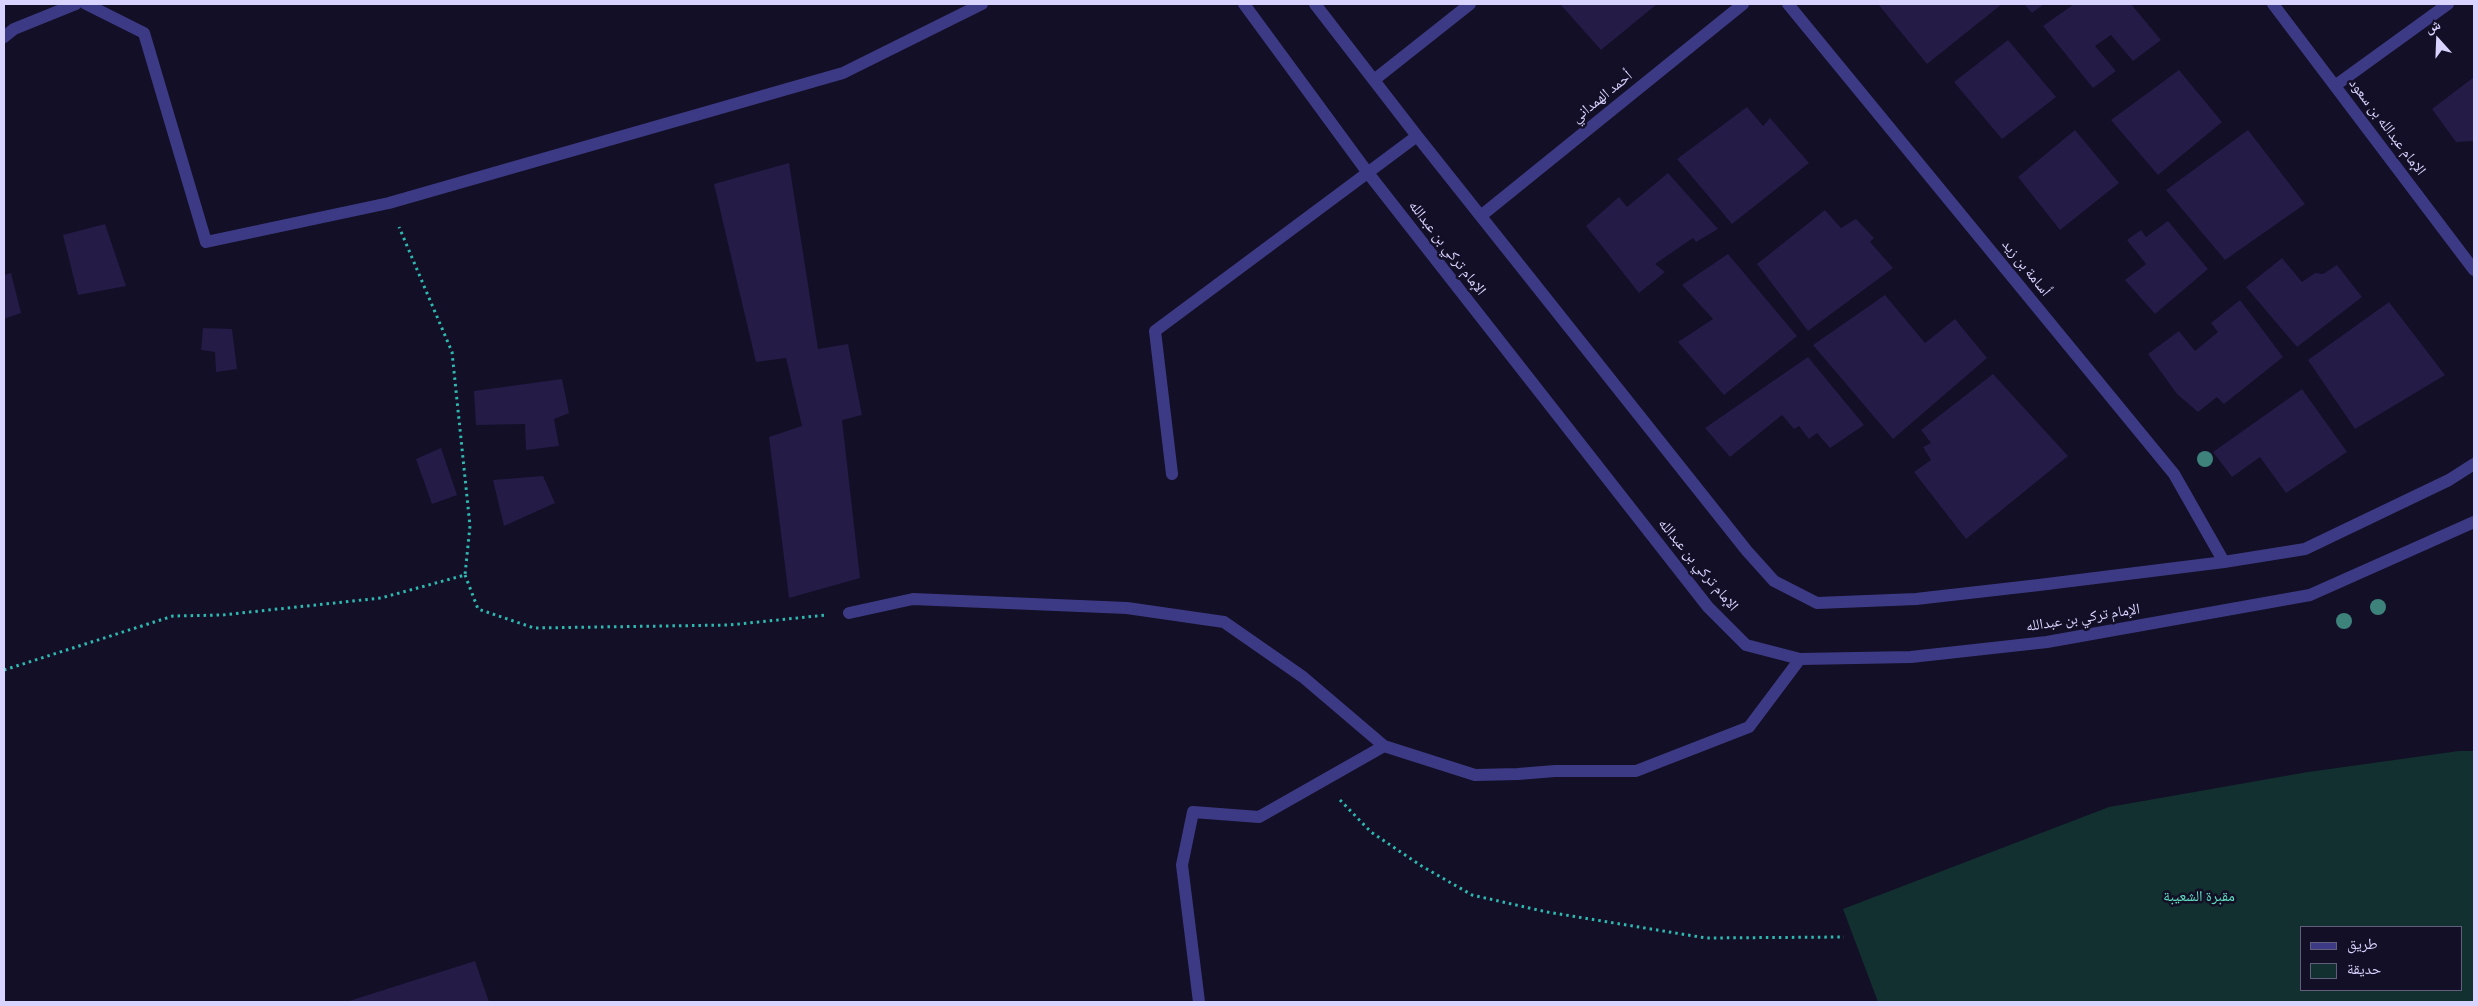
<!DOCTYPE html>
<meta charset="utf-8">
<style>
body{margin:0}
#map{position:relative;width:2478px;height:1006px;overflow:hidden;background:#130f26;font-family:Manrope,"Noto Naskh Arabic",sans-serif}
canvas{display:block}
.frame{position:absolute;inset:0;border:5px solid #d9d4ff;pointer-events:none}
.legend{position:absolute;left:2300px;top:926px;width:162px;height:65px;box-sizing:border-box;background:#130f26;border:1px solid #625e7d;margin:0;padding:6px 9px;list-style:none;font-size:15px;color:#d9d4ff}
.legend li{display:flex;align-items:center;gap:10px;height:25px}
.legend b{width:25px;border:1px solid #625e7d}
.north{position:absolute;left:2413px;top:15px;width:50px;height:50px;-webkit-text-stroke:4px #130f26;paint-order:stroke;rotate:340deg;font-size:14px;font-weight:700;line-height:20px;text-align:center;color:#d9d4ff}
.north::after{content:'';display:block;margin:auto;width:18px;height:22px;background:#d9d4ff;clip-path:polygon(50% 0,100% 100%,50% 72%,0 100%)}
</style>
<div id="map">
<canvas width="2478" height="1006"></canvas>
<div class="frame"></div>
<ul class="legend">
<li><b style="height:6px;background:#3d3a85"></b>طريق</li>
<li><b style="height:14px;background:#12302f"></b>حديقة</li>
</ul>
<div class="north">ش</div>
</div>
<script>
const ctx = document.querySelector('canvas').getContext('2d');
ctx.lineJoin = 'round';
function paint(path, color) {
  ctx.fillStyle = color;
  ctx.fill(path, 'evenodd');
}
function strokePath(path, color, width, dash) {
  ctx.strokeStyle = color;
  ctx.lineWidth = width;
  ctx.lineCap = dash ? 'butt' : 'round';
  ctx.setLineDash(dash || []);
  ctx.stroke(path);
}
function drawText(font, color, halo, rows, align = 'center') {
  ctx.font = font + ' Manrope,"Noto Naskh Arabic",sans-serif';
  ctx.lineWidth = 5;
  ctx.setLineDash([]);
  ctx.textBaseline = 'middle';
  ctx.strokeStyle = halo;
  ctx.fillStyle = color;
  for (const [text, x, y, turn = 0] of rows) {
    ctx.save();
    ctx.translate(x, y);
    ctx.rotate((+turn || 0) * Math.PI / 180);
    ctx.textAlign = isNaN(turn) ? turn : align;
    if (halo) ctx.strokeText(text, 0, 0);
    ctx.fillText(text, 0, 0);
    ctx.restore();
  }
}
const green = new Path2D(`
 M2459 751H2474V1002H1878L1843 909 2109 807 2308 772ZM2302 927H2462V990H2302Z`);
const building = new Path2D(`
 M1560 4H1657L1601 50Z
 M1878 4H2002L1927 64Z
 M2024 4H2044L2032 13Z
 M2074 4H2131L2161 40 2133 61 2111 35 2095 46 2116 71 2093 88 2043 26Z
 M2008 40 2056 97 2002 139 1954 82Z
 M2179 70 2222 122 2158 175 2111 120Z
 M2474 77V141L2456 142 2432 109Z
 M1747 107 1763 126 1770 118 1809 163 1732 224 1677 159Z
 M2075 130 2119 183 2060 230 2018 177Z
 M2248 130 2305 204 2225 260 2166 190Z
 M789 163 818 349 848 344 862 415 842 420 860 578 789 598 769 437 802 426 786 358 756 362 714 184Z
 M1668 173 1718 229 1696 242 1693 238 1655 264 1665 272 1639 293 1586 226 1619 197 1627 207Z
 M1825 210 1841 228 1856 219 1874 238 1870 242 1893 268 1808 331 1757 264Z
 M2168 221 2208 269 2155 314 2125 280 2146 264 2127 240 2141 230 2146 237Z
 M105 224 126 286 78 295 63 235Z
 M1728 254 1797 336 1724 395 1678 342 1713 319 1682 285Z
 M2282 258 2302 282 2315 273 2323 274 2337 265 2362 297 2297 347 2246 287Z
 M11 273 21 313 4 319V275Z
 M1885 295 1925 343 1955 319 1987 358 1893 439 1813 345Z
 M2240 300 2283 357 2224 404 2217 397 2198 412 2177 394 2148 354 2179 331 2195 351 2218 332 2211 323Z
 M2389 302 2445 375 2355 429 2308 360Z
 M203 328 232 329 237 369 216 372 215 352 201 350Z
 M1808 357 1864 425 1830 448 1817 433 1809 439 1799 426 1794 429 1782 415 1730 457 1705 428Z
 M1993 374 2068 456 1966 539 1914 472 1931 460 1923 447 1931 443 1921 430Z
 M562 379 569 413 554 419 559 446 526 450 525 424 476 425 474 391Z
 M2302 389 2347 452 2286 493 2260 457 2232 477 2213 452Z
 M441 448 457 495 432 504 416 459Z
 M543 476 555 503 504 526 493 480Z
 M475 961 489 1002H346Z`);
const path = new Path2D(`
 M465 575 478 609 534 628 729 625 826 615
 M4 670 173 616 222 615 381 598 465 575 470 526 452 352 399 227
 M1340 800 1371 832 1420 865 1472 895 1547 912 1706 938 1844 937`);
const minor = new Path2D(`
 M86 4 144 33 206 242 389 203 843 73 982 4
 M1244 4 1368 173 1708 607 1746 645 1800 659 1911 657 2047 642 2310 595 2474 522
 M1315 4 1417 136 1747 551 1774 581 1817 603 1916 599 2039 585 2224 562 2305 549 2449 480 2474 464
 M1788 4 2174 474 2224 562
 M2273 4 2474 270
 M4 37 14 29 76 4
 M1374 80 1470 4
 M2336 85 2448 4
 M1482 215 1743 4
 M1172 474 1155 331 1417 136
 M849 613 913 599 1127 608 1224 622 1303 677 1384 746
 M1199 1002 1182 865 1193 812 1259 817 1384 746 1475 775 1518 774 1555 771H1636L1749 727 1800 659`);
const trees = [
 [2205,459],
 [2378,607],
 [2344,621]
];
const streetNames = [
 ["أحمد الهمداني",1602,97,-39],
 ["الإمام عبدالله بن سعود",2387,127,53],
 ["الإمام تركي بن عبدالله",1447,248,52],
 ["أسامة بن زيد",2026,268,51],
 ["الإمام تركي بن عبدالله",1698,565,50],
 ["الإمام تركي بن عبدالله",2083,618,-9]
];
const parkNames = [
 ["مقبرة الشعيبة",2199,897]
];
paint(green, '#12302f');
paint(building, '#241b47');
strokePath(path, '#2fb8b0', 3, [2.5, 4]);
strokePath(minor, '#3d3a85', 12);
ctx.fillStyle = '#3d827b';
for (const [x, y] of trees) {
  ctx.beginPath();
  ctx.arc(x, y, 8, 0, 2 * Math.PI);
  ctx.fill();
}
drawText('15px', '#d9d4ff', '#130f26', streetNames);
drawText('15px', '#5fe0c0', '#130f26', parkNames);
</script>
